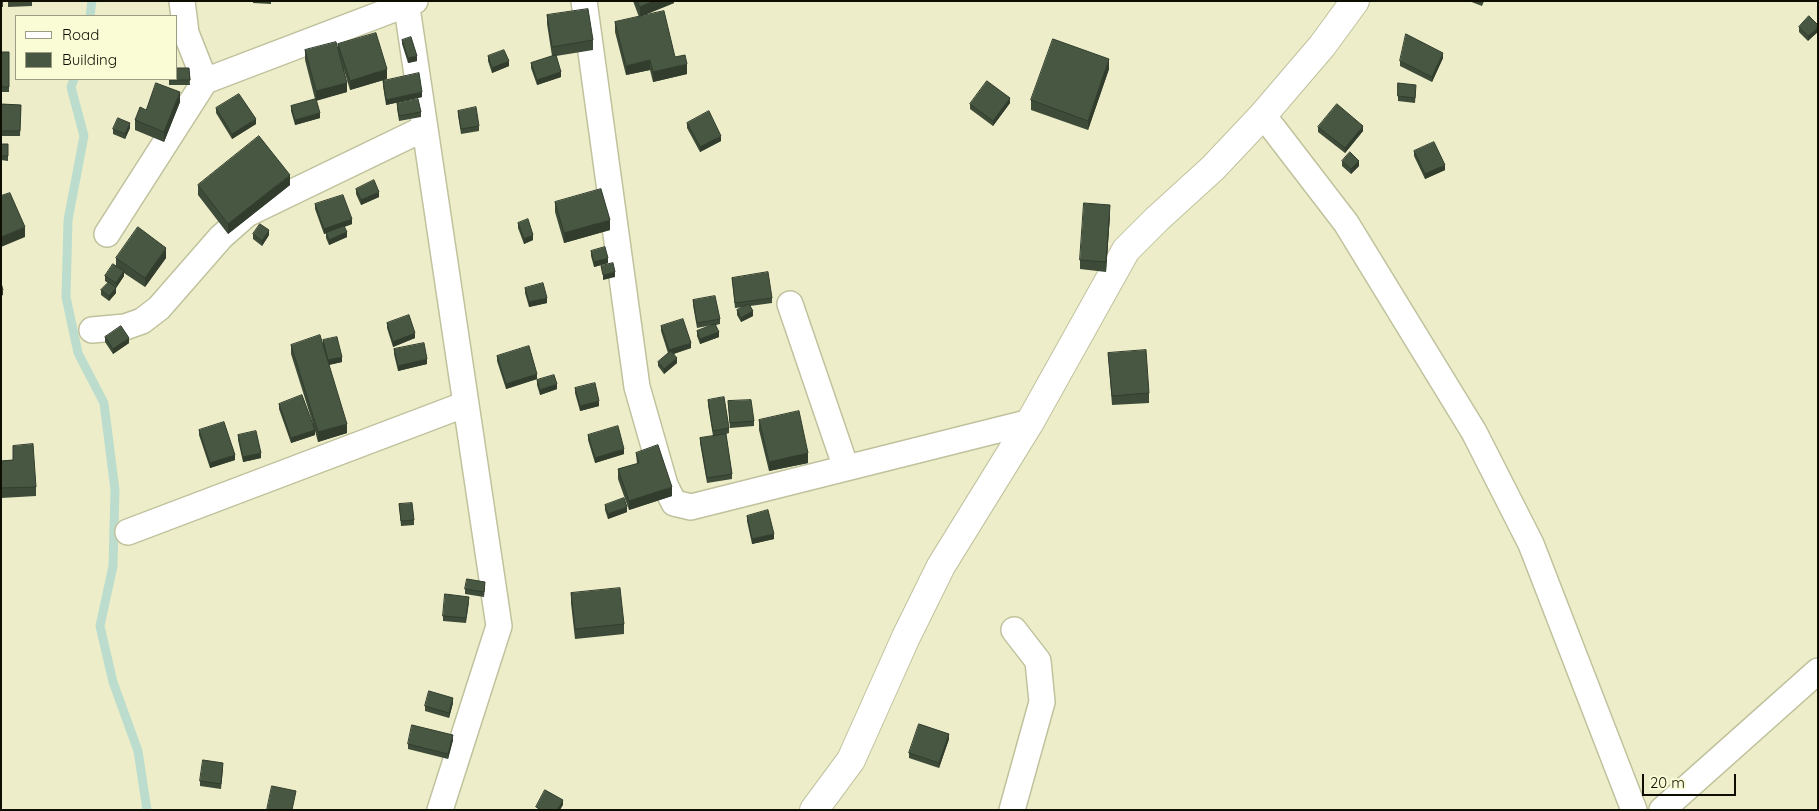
<!DOCTYPE html>
<style>
body{margin:0}
#map{position:relative;width:1819px;height:811px;overflow:hidden;background:#edeec9;font-family:Quicksand,sans-serif}
canvas{display:block}
.frame{position:absolute;inset:0;border:2px solid #0d0d02;pointer-events:none}
.legend{position:absolute;left:15px;top:15px;width:162px;height:65px;box-sizing:border-box;background:#fafcd6;border:1px solid #9b9c81;margin:0;padding:6px 9px;list-style:none;font-size:15px;color:#0d0d02}
.legend li{display:flex;align-items:center;gap:10px;height:25px}
.legend b{width:25px;border:1px solid #9b9c81}
.scale{position:absolute;left:1642px;top:774px;width:94px;height:22px;box-sizing:border-box;border:2px solid #0d0d02;border-top:0;padding-left:6px;font-size:15px;line-height:18px;white-space:nowrap;color:#0d0d02;-webkit-text-stroke:4px #fafcd6;paint-order:stroke}
</style>
<div id="map">
<canvas width="1819" height="811"></canvas>
<div class="frame"></div>
<ul class="legend">
<li><b style="height:6px;background:#fff"></b>Road</li>
<li><b style="height:14px;background:#475741"></b>Building</li>
</ul>
<div class="scale">20 m</div>
</div>
<script>
const ctx = document.querySelector('canvas').getContext('2d');
ctx.lineJoin = 'round';
function strokePath(path, color, width, dash) {
  ctx.strokeStyle = color;
  ctx.lineWidth = width;
  ctx.lineCap = dash ? 'butt' : 'round';
  ctx.setLineDash(dash || []);
  ctx.stroke(path);
}
function paint(path, color) {
  ctx.fillStyle = color;
  ctx.fill(path, 'evenodd');
}
const stream = new Path2D(`
 M90 16 92 1
 M74 79 71 87 84 136 68 220 66 297 78 353 104 403 115 490 113 566 100 626 113 682 138 751 147 810`);
const street = new Path2D(`
 M406 1 499 626 440 810
 M584 1 637 387 665 485 674 503 691 507 1030 422
 M205 81 415 1
 M1263 115 1346 223 1474 432 1531 544 1634 810
 M107 234 205 81 186 33 182 1
 M790 304 846 468
 M92 330 125 327 142 321 159 308 221 237 247 214 425 128
 M128 532 466 404
 M1012 810 1042 702 1038 661 1014 630
 M1662 810 1818 671`);
const secondary = new Path2D(`
 M814 810 851 760 906 637 941 566 1030 422 1126 250 1157 219 1213 168 1263 115 1322 46 1355 1`);
const wall = new Path2D(`
 M1 1H3V7H1Z
 M8 1H32V6L8 7Z
 M253 1H271V4L253 3Z
 M633 1H674V3L641 16 675 57 687 74 653 82 650 70 626 75 615 32V22L639 17Z
 M1469 1H1484L1482 6Z
 M547 15 593 40V50L556 56 561 77 537 85 531 68V63L552 56 547 24Z
 M1809 16 1808 41 1799 32V27Z
 M402 40 417 61 408 63 402 44Z
 M338 44 387 79 350 90 344 70 347 92 316 100 320 118 295 125 291 111V106L315 99 305 60V50L338 51Z
 M1 52H9V92H1Z
 M488 56 509 66 492 73 488 61Z
 M1443 58 1432 82 1400 66V61Z
 M189 68 190 85H169V79Z
 M1109 69 1088 130 1031 110V100Z
 M383 81 422 97 386 105 383 86Z
 M1398 83 1416 90 1415 103 1398 101Z
 M180 102 164 142 135 130V120L146 110Z
 M397 103 421 112V117L399 121 397 108Z
 M1010 103 993 126 970 109V104Z
 M1 104 21 105 20 136H1Z
 M216 108 256 124 232 139 216 113Z
 M458 111 479 126V131L461 134 458 115Z
 M687 123 721 141 700 152 687 128Z
 M1318 127 1363 131 1345 153 1318 132Z
 M130 128 125 139 113 134V129Z
 M1 144H8V161L1 160Z
 M1414 151 1445 170 1425 179 1414 156Z
 M1342 161 1359 166 1351 174 1342 166Z
 M198 185H290L228 234 198 195Z
 M356 189 379 197 361 205 356 194Z
 M555 202 610 230 564 243 555 212Z
 M315 204 352 224 344 227 347 237 329 245 326 238V233L324 234 315 209Z
 M1110 215 1106 272 1080 269V260Z
 M518 223 533 240 524 244 518 228Z
 M253 234 269 235 262 246 253 239Z
 M591 251 608 263 594 267 591 256Z
 M116 258H166L145 287 124 273V276L116 288V293L109 301 101 295V290L108 283 105 281V276L116 266Z
 M732 278 772 298V303L750 306 753 316 741 322 737 315V310L745 307 735 308Z
 M525 288 547 303 529 307 525 293Z
 M693 300 720 319V324L716 325 719 337 700 344 697 336V331L712 325 697 328 693 305Z
 M387 323 415 338 393 347 387 328Z
 M661 326 691 348 674 354 677 363 664 374 658 366V362L668 353 661 331Z
 M105 337 129 343 113 354 105 342Z
 M323 340 342 362 329 365 347 433 318 442 315 431V435L291 443 279 409V404L313 424 291 354V345H323Z
 M394 349 427 364 398 371 394 354Z
 M1108 353 1149 393V403L1112 405Z
 M497 356 537 379 506 389 497 361Z
 M537 380 557 389 540 395 537 385Z
 M575 388 599 406 580 411 575 393Z
 M708 400 729 428V433L726 434 732 474V479L707 483 700 443V438L713 436 708 405Z
 M728 401 754 421V426L730 428Z
 M759 420 808 463 769 471 759 430Z
 M199 430 235 460 210 468 199 435Z
 M238 435 261 458 243 462 238 440Z
 M588 435 624 454 595 463 588 440Z
 M13 446 36 487V496L1 498V461L13 460Z
 M636 453 672 496 629 510 618 479V469L637 464Z
 M399 504 414 520V525L401 526Z
 M605 505 627 512 608 519 605 510Z
 M747 516 774 539 752 544 747 521Z
 M485 587 484 597 465 594V589Z
 M571 593 624 624V634L575 639 571 603Z
 M469 602 466 623 443 621V616Z
 M453 703 449 718 425 711V706Z
 M949 739 939 768 909 758V753Z
 M453 740 448 759 408 749V744Z
 M223 768 221 789 200 786V781Z`);
const shadedWall = new Path2D(`
 M654 1H674V3L640 17V7Z
 M1818 27V32L1808 41V36Z
 M1443 53V58L1432 82V77Z
 M417 56V61L408 63V58Z
 M1109 59V69L1088 130V121Z
 M650 60V70L626 75V66Z
 M509 61V66L492 73V68Z
 M687 64V74L653 82V72Z
 M387 69V79L350 90V81Z
 M561 72V77L537 85V80Z
 M347 83V92L316 101V91Z
 M180 92V102L164 142V132Z
 M422 92V97L386 105V100Z
 M1010 98V103L993 126V121Z
 M320 113V118L295 125V120Z
 M256 119V124L232 139V134Z
 M130 123V128L125 139V134Z
 M1363 126V131L1345 153V148Z
 M721 136V141L700 152V147Z
 M1359 161V166L1351 174V169Z
 M1445 165V170L1425 179V174Z
 M290 175V185L228 234V224Z
 M379 192V197L361 205V200Z
 M1110 205V215L1106 272V262Z
 M352 219V224L324 234V229Z
 M610 220V230L564 243V233Z
 M25 227V237L1 247V237Z
 M269 230V235L262 246V241Z
 M347 232V237L329 245V240Z
 M533 235V240L524 244V239Z
 M166 248V258L145 287V278Z
 M608 258V263L594 267V262Z
 M124 271V276L116 288V283Z
 M615 272V277L603 280V275Z
 M116 288V293L109 301V296Z
 M3 290V295L1 296V291Z
 M547 298V303L529 307V302Z
 M753 311V316L741 322V318Z
 M719 332V337L700 344V339Z
 M415 333V338L393 347V342Z
 M129 338V343L113 354V349Z
 M691 343V348L669 355V350Z
 M342 357V362L328 365V360Z
 M677 358V363L664 374V369Z
 M427 359V364L398 371V366Z
 M537 374V379L506 389V384Z
 M557 384V389L540 395V390Z
 M599 401V406L580 411V406Z
 M347 424V433L318 442V432Z
 M315 430V435L291 443V438Z
 M624 449V454L595 463V458Z
 M261 453V458L243 462V457Z
 M808 453V463L769 471V462Z
 M235 455V460L210 468V463Z
 M672 487V496L629 510V501Z
 M627 507V512L608 519V514Z
 M774 534V539L752 544V539Z
 M453 698V703L449 718V713Z
 M949 734V739L939 768V763Z
 M453 735V740L448 759V754Z
 M563 800V805L560 810H557Z`);
const building = new Path2D(`
 M637 1H654L640 7Z
 M588 9 593 40 552 47 547 15Z
 M664 11 675 57 685 55 687 64 653 72 650 60 626 66 615 22Z
 M1809 16 1818 25V27L1808 36 1799 27Z
 M376 33 387 69 350 81 338 44Z
 M1406 34 1443 53 1432 77 1400 61Z
 M411 37 417 56 408 58 402 40Z
 M1053 39 1109 59 1088 121 1031 100Z
 M336 42 347 83 316 91 305 50Z
 M504 50 509 61 492 68 488 56Z
 M1 52H9V87H1Z
 M556 55 561 72 537 80 531 63Z
 M176 68H189L190 80H169V79H176Z
 M419 73 422 92 386 100 383 81Z
 M987 81 1010 98 993 121 970 104Z
 M156 83 180 92 164 132 135 120 140 107 146 110Z
 M1398 83 1416 85 1415 98 1398 96Z
 M239 94 256 119 232 134 216 108Z
 M316 99 320 113 295 120 291 106Z
 M418 99 421 112 399 116 397 103Z
 M1 104 21 105 20 131H1Z
 M1337 104 1363 126 1345 148 1318 127Z
 M476 107 479 126 461 129 458 111Z
 M709 111 721 136 700 147 687 123Z
 M118 118 130 123 125 134 113 129Z
 M259 136 290 175 228 224 198 185Z
 M1434 142 1445 165 1425 174 1414 151Z
 M1 144H8V156H1Z
 M1350 152 1359 161 1351 169 1342 161Z
 M374 180 379 192 361 200 356 189Z
 M601 189 610 220 564 233 555 202Z
 M10 193 25 227 1 237V196Z
 M343 195 352 219 324 229 315 204Z
 M1084 203 1110 205 1106 262 1080 260Z
 M528 219 533 235 524 239 518 223Z
 M260 224 269 230 262 241 253 234Z
 M344 226 347 232 329 240 326 233Z
 M138 227 166 248 145 278 116 258Z
 M605 247 608 258 594 262 591 251Z
 M613 263 615 272 603 275 601 266Z
 M113 264 124 271 116 283 105 276Z
 M768 272 772 298 735 303 732 278Z
 M109 282 116 288 109 296 101 290Z
 M1 283 3 290 1 291Z
 M543 283 547 298 529 302 525 288Z
 M715 296 720 319 697 323 693 300Z
 M749 304 753 311 741 318 737 310Z
 M409 315 415 333 393 342 387 323Z
 M683 319 691 343 669 350 661 326Z
 M715 324 719 332 700 339 697 331Z
 M121 326 129 338 113 349 105 337Z
 M320 335 347 424 318 432 291 345Z
 M337 337 342 357 328 360 323 340Z
 M424 343 427 359 398 366 394 349Z
 M529 346 537 374 506 384 497 356Z
 M1146 350 1149 393 1112 396 1108 353Z
 M671 351 677 358 664 369 658 362Z
 M554 375 557 384 540 390 537 380Z
 M595 383 599 401 580 406 575 388Z
 M302 395 315 430 291 438 279 404Z
 M724 397 729 428 713 431 708 400Z
 M751 400 754 421 730 423 728 401Z
 M799 411 808 453 769 462 759 420Z
 M224 422 235 455 210 463 199 430Z
 M618 426 624 449 595 458 588 435Z
 M256 431 261 453 243 457 238 435Z
 M726 434 732 474 707 478 700 438Z
 M33 444 36 487 1 488V461L13 460V446Z
 M658 445 672 487 629 501 618 469 639 463 636 453Z
 M624 498 627 507 608 514 605 505Z
 M412 503 414 520 401 521 399 504Z
 M768 510 774 534 752 539 747 516Z
 M467 579 485 582 484 592 465 589Z
 M620 588 624 624 575 629 571 593Z
 M445 594 469 597 466 618 443 616Z
 M429 691 453 698 449 713 425 706Z
 M919 724 949 734 939 763 909 753Z
 M412 725 453 735 448 754 408 744Z
 M203 760 223 763 221 784 200 781Z
 M272 786 296 791 292 810H267Z
 M545 790 563 800 557 810H541L536 807Z`);
strokePath(stream, '#bcddcd', 9);
strokePath(street, '#c0c29d', 28);
strokePath(secondary, '#c0c29d', 30);
strokePath(street, '#fff', 25);
strokePath(secondary, '#fff', 28);
paint(wall, '#3d4b38');
paint(shadedWall, '#323d2e');
paint(building, '#475741');
strokePath(building, '#323d2e', 1);
</script>
